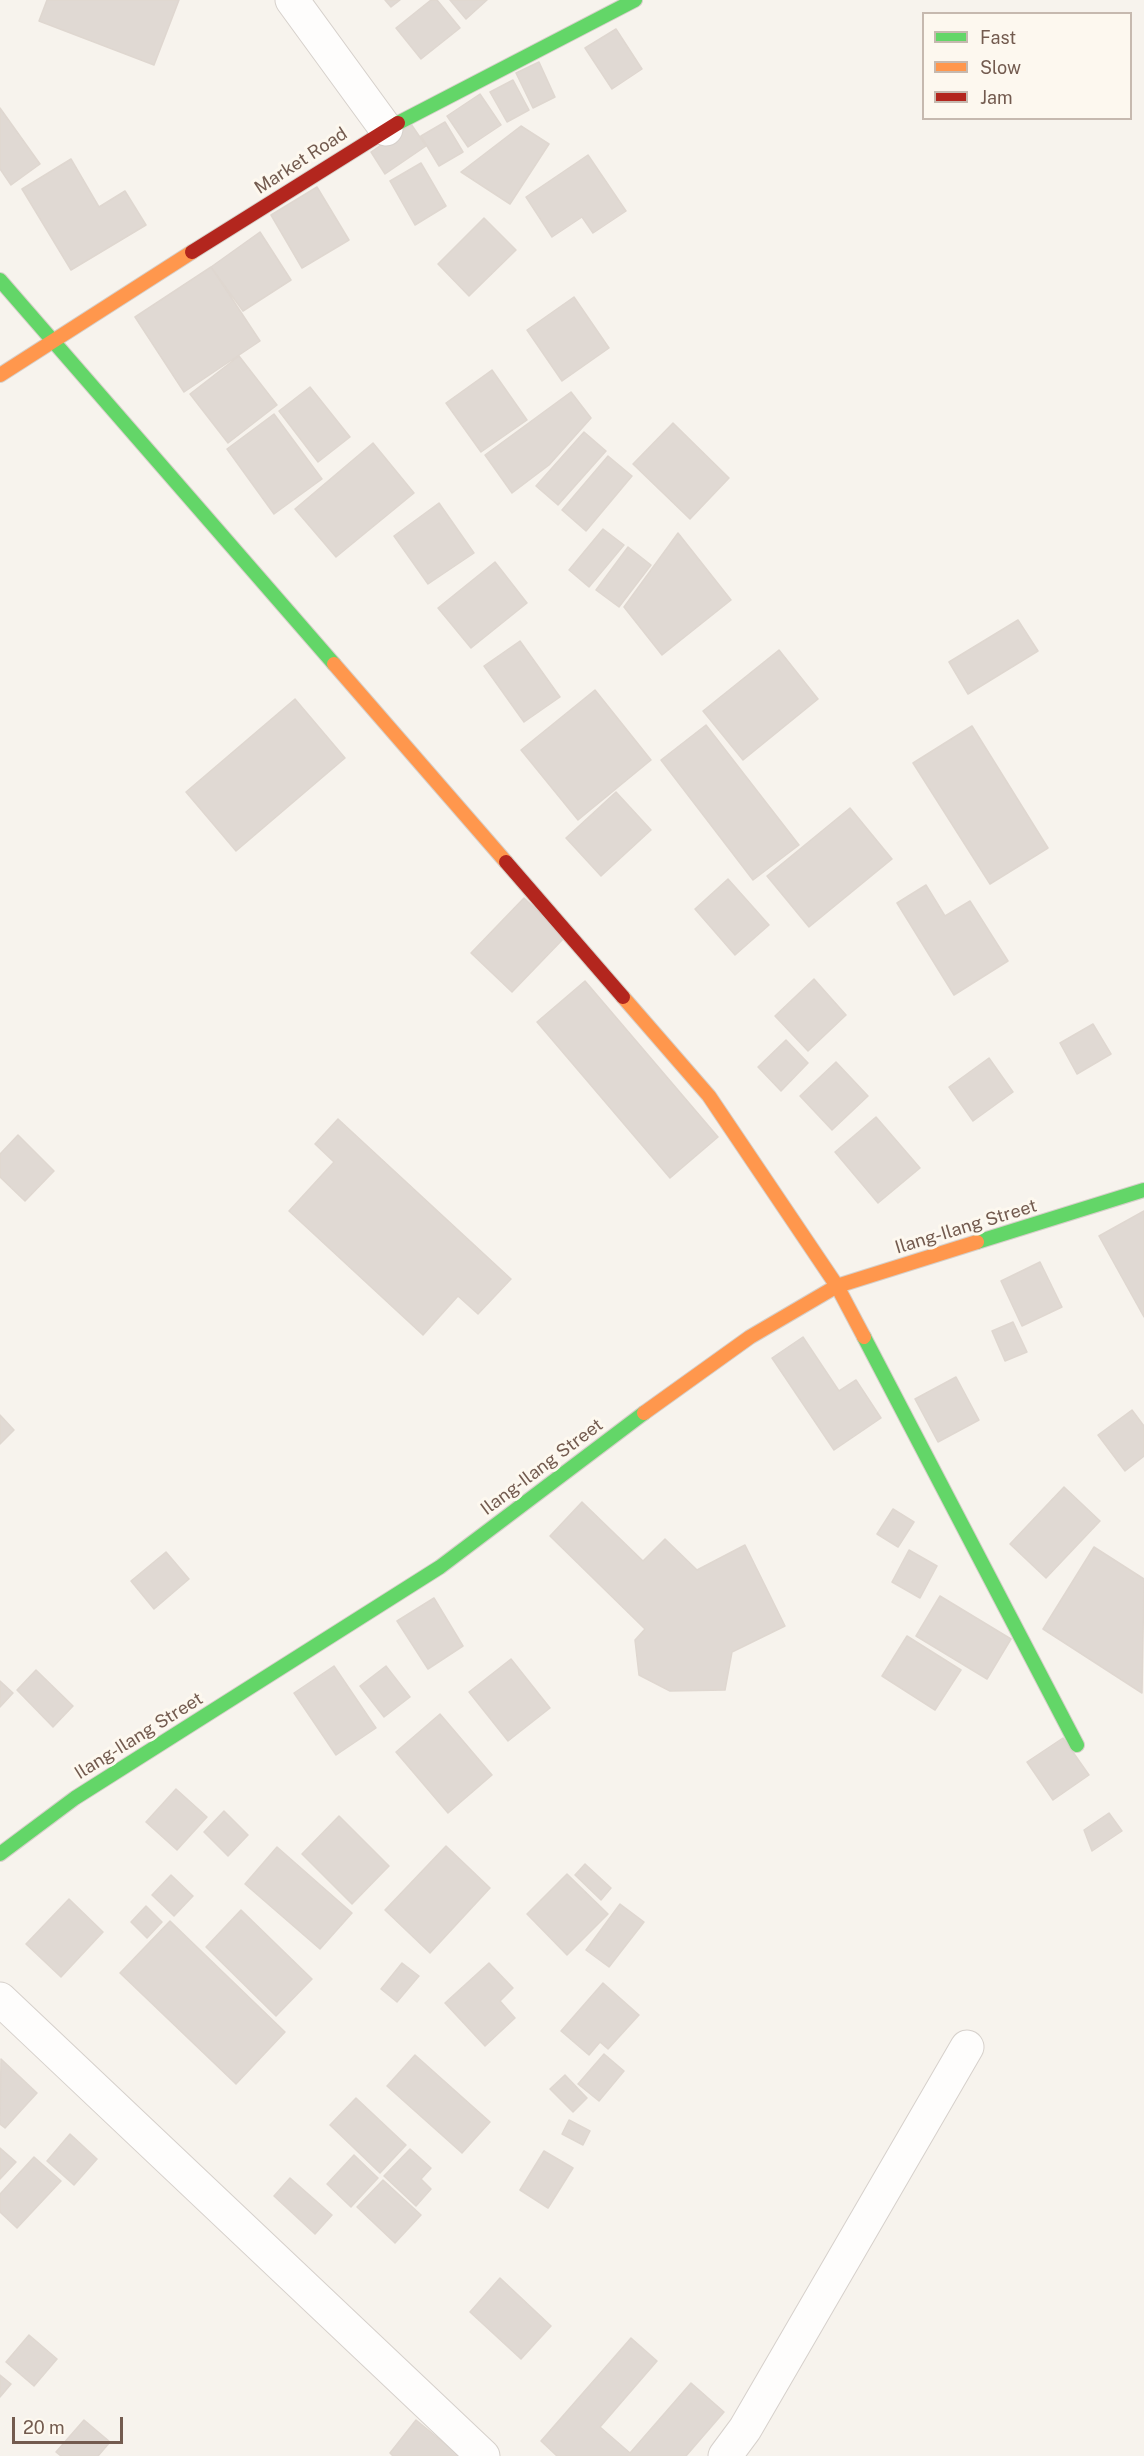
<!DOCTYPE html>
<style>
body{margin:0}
#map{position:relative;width:1144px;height:2456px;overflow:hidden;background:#f7f3ed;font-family:"Public Sans",sans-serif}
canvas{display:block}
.legend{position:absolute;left:922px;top:12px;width:210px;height:108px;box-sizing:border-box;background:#fdf8ef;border:2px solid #c6b9af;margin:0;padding:8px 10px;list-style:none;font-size:18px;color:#735b4f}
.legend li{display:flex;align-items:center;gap:12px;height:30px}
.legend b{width:30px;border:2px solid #c6b9af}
.scale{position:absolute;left:12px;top:2417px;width:111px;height:27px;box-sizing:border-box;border:3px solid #735b4f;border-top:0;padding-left:8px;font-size:18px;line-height:21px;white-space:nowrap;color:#735b4f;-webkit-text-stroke:4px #fdf8ef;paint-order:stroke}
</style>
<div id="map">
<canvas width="1144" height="2456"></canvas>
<ul class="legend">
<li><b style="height:8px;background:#63d668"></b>Fast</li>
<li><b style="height:8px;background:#ff974d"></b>Slow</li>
<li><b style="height:8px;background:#b3261e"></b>Jam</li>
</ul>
<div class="scale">20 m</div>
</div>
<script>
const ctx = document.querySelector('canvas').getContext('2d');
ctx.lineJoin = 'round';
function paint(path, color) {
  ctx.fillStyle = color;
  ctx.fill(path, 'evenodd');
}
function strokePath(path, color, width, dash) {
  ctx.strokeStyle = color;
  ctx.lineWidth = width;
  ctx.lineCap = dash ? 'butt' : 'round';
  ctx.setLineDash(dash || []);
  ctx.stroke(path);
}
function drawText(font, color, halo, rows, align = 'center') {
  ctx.font = font + ' "Public Sans",sans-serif';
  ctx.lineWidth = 6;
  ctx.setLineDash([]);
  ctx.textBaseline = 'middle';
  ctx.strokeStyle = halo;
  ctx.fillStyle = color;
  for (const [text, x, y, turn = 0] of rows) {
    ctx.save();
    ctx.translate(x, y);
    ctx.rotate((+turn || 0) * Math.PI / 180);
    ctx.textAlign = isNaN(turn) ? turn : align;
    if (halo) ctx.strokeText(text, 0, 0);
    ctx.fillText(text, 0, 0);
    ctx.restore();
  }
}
const building = new Path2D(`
 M47 0H179L154 65 39 21Z
 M385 0H400L391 7Z
 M431 0H437L460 28 421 59 396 28Z
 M450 0H487L466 19Z
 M616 29 642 69 612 89 585 48Z
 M539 62 555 97 533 108 516 73Z
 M513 80 529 110 507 122 490 92Z
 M480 94 501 125 468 147 447 116Z
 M0 108 40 164 11 185 0 169Z
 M445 122 463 152 439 166 421 136Z
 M411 124 426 146 385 174 371 152Z
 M521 126 549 144 510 204 461 172Z
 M588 155 626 211 593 233 582 217 552 237 526 197Z
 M71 159 99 207 125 191 146 225 71 270 22 189Z
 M421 163 446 206 415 225 390 181Z
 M317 187 349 240 302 268 271 215Z
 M484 218 516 250 469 296 438 264Z
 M260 232 291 280 243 311 211 267Z
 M211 267 260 341 184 392 135 317Z
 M574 297 609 348 562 381 527 330Z
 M239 356 277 405 228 443 190 394Z
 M492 370 527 420 481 452 446 403Z
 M310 387 350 437 318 462 279 411Z
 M571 392 591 418 549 465 512 493 485 455Z
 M274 414 322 479 274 514 227 449Z
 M673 423 729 478 690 519 633 464Z
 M584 432 606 451 558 505 536 486Z
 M373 443 414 493 336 557 295 509Z
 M608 456 632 476 586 531 562 510Z
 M439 503 474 553 428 584 394 536Z
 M603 529 624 545 589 587 569 570Z
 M678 533 731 600 662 655 624 607Z
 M628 547 651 565 619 607 596 590Z
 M495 562 527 603 471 648 438 608Z
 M1018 620 1038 651 968 694 949 662Z
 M520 641 560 697 524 722 484 666Z
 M779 650 818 699 743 760 703 711Z
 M595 690 651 760 578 820 521 750Z
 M295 699 345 758 236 851 186 792Z
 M706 725 799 845 753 880 661 760Z
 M972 726 1048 848 990 884 913 763Z
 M616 792 651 830 601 876 566 838Z
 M850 808 892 859 809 927 767 876Z
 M728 879 769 925 735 955 695 909Z
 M926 885 945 916 970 901 1008 961 954 995 897 903Z
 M524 898 565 937 512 992 471 953Z
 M814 979 846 1015 808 1051 775 1016Z
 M585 981 718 1137 670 1178 537 1022Z
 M1093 1024 1111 1054 1077 1074 1060 1043Z
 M786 1040 808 1063 781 1091 758 1067Z
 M989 1058 1013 1092 973 1121 949 1087Z
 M836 1062 868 1096 832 1130 800 1096Z
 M876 1117 920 1168 878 1203 835 1152Z
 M338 1119 511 1279 478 1314 458 1296 423 1335 289 1211 334 1162 315 1144Z
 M18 1135 54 1171 25 1201 0 1177V1154Z
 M1144 1211V1317L1099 1236Z
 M1040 1262 1062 1307 1022 1326 1001 1281Z
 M1013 1322 1027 1352 1005 1361 992 1331Z
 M803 1337 839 1391 856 1380 881 1418 834 1450 772 1358Z
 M956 1377 979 1420 938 1442 915 1399Z
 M1132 1410 1144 1426V1456L1125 1471 1098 1435Z
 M0 1415 14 1430 0 1444Z
 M1064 1487 1100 1521 1046 1578 1010 1544Z
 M582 1502 643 1561 665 1539 697 1570 745 1545 785 1626 732 1652 725 1690 670 1691 639 1675 635 1640 645 1629 550 1536Z
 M893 1509 914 1522 898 1547 877 1534Z
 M1094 1547 1144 1579 1142 1693 1043 1629Z
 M909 1550 937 1566 920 1598 892 1582Z
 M166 1552 189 1579 154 1609 131 1581Z
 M940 1596 1011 1639 987 1679 916 1636Z
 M434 1598 463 1646 428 1669 397 1621Z
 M907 1636 961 1670 935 1710 882 1676Z
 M511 1659 550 1708 508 1741 469 1692Z
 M334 1666 376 1728 336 1755 294 1693Z
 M386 1666 410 1697 384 1717 360 1686Z
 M36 1670 73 1706 53 1727 17 1690Z
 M0 1681 13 1693 0 1707Z
 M440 1714 492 1775 448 1813 396 1752Z
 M1063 1738 1089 1775 1053 1800 1027 1762Z
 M176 1789 207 1817 177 1850 146 1822Z
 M224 1811 248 1835 228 1856 204 1832Z
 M1109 1813 1122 1831 1092 1851 1084 1830Z
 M339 1816 389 1866 352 1904 302 1854Z
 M446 1846 490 1888 430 1953 385 1910Z
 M277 1847 352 1913 320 1949 245 1884Z
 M585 1864 611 1888 601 1900 575 1875Z
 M567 1874 608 1914 567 1955 527 1914Z
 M171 1875 193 1896 174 1916 152 1895Z
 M69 1899 103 1932 61 1977 26 1944Z
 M620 1904 644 1922 609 1967 586 1950Z
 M146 1906 162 1922 147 1938 131 1922Z
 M241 1910 312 1979 276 2016 206 1947Z
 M170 1921 285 2032 236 2084 120 1973Z
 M402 1963 419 1976 397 2002 381 1989Z
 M489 1963 513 1988 500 2001 515 2018 485 2046 445 2003Z
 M603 1983 639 2015 608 2049 600 2042 589 2055 561 2031Z
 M604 2054 624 2071 599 2101 578 2084Z
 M415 2055 490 2122 462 2153 387 2086Z
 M1 2059 37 2093 5 2128 0 2124Z
 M565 2075 587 2098 573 2112 550 2089Z
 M356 2098 406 2145 380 2173 330 2125Z
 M569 2120 590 2131 583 2145 562 2134Z
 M70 2134 97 2159 74 2185 47 2161Z
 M0 2148 16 2162 0 2179Z
 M410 2149 431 2168 421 2179 431 2189 416 2206 384 2176Z
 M544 2151 573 2168 548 2208 520 2190Z
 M354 2155 378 2178 351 2207 327 2184Z
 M34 2157 61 2181 17 2228 0 2212V2194Z
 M290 2178 332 2215 315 2234 274 2196Z
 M383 2180 421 2215 395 2243 357 2207Z
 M500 2278 551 2326 521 2359 470 2312Z
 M29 2335 57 2359 34 2386 6 2362Z
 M631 2338 657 2361 600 2427 630 2453 691 2383 724 2412 686 2456H557L541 2441Z
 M0 2375 11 2384 0 2397Z
 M84 2420 110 2442 98 2456H61L56 2452Z
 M416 2420 460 2456H393L390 2453Z`);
const street = new Path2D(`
 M292 0 386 129
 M0 1999 483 2456
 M725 2456 745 2429 967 2047`);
const fast = new Path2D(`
 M398 123 635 0
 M0 280 334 664
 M977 1242 1144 1190
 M864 1337 1077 1745
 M0 1854 75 1798 440 1567 644 1413`);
const slow = new Path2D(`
 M0 375 192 252
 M334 664 506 862
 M623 997 709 1096 837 1286 864 1337
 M644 1413 750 1337 837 1286 977 1242`);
const jam = new Path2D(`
 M192 252 398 123
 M506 862 623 997`);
const streetNames = [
 ["Market Road",301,161,-33],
 ["Ilang-Ilang Street",966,1227,-17],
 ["Ilang-Ilang Street",542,1467,-37],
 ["Ilang-Ilang Street",139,1736,-32]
];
paint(building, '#e0d9d3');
strokePath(building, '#dfd7d0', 1.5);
strokePath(street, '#d6d0cb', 35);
strokePath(fast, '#d6cfc9', 16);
strokePath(slow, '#d6cfc9', 16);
strokePath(jam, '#d6cfc9', 16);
strokePath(street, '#fefdfc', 33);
strokePath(fast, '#63d668', 14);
strokePath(slow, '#ff974d', 14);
strokePath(jam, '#b3261e', 14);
drawText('18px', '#735b4f', '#fdf8ef', streetNames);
</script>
